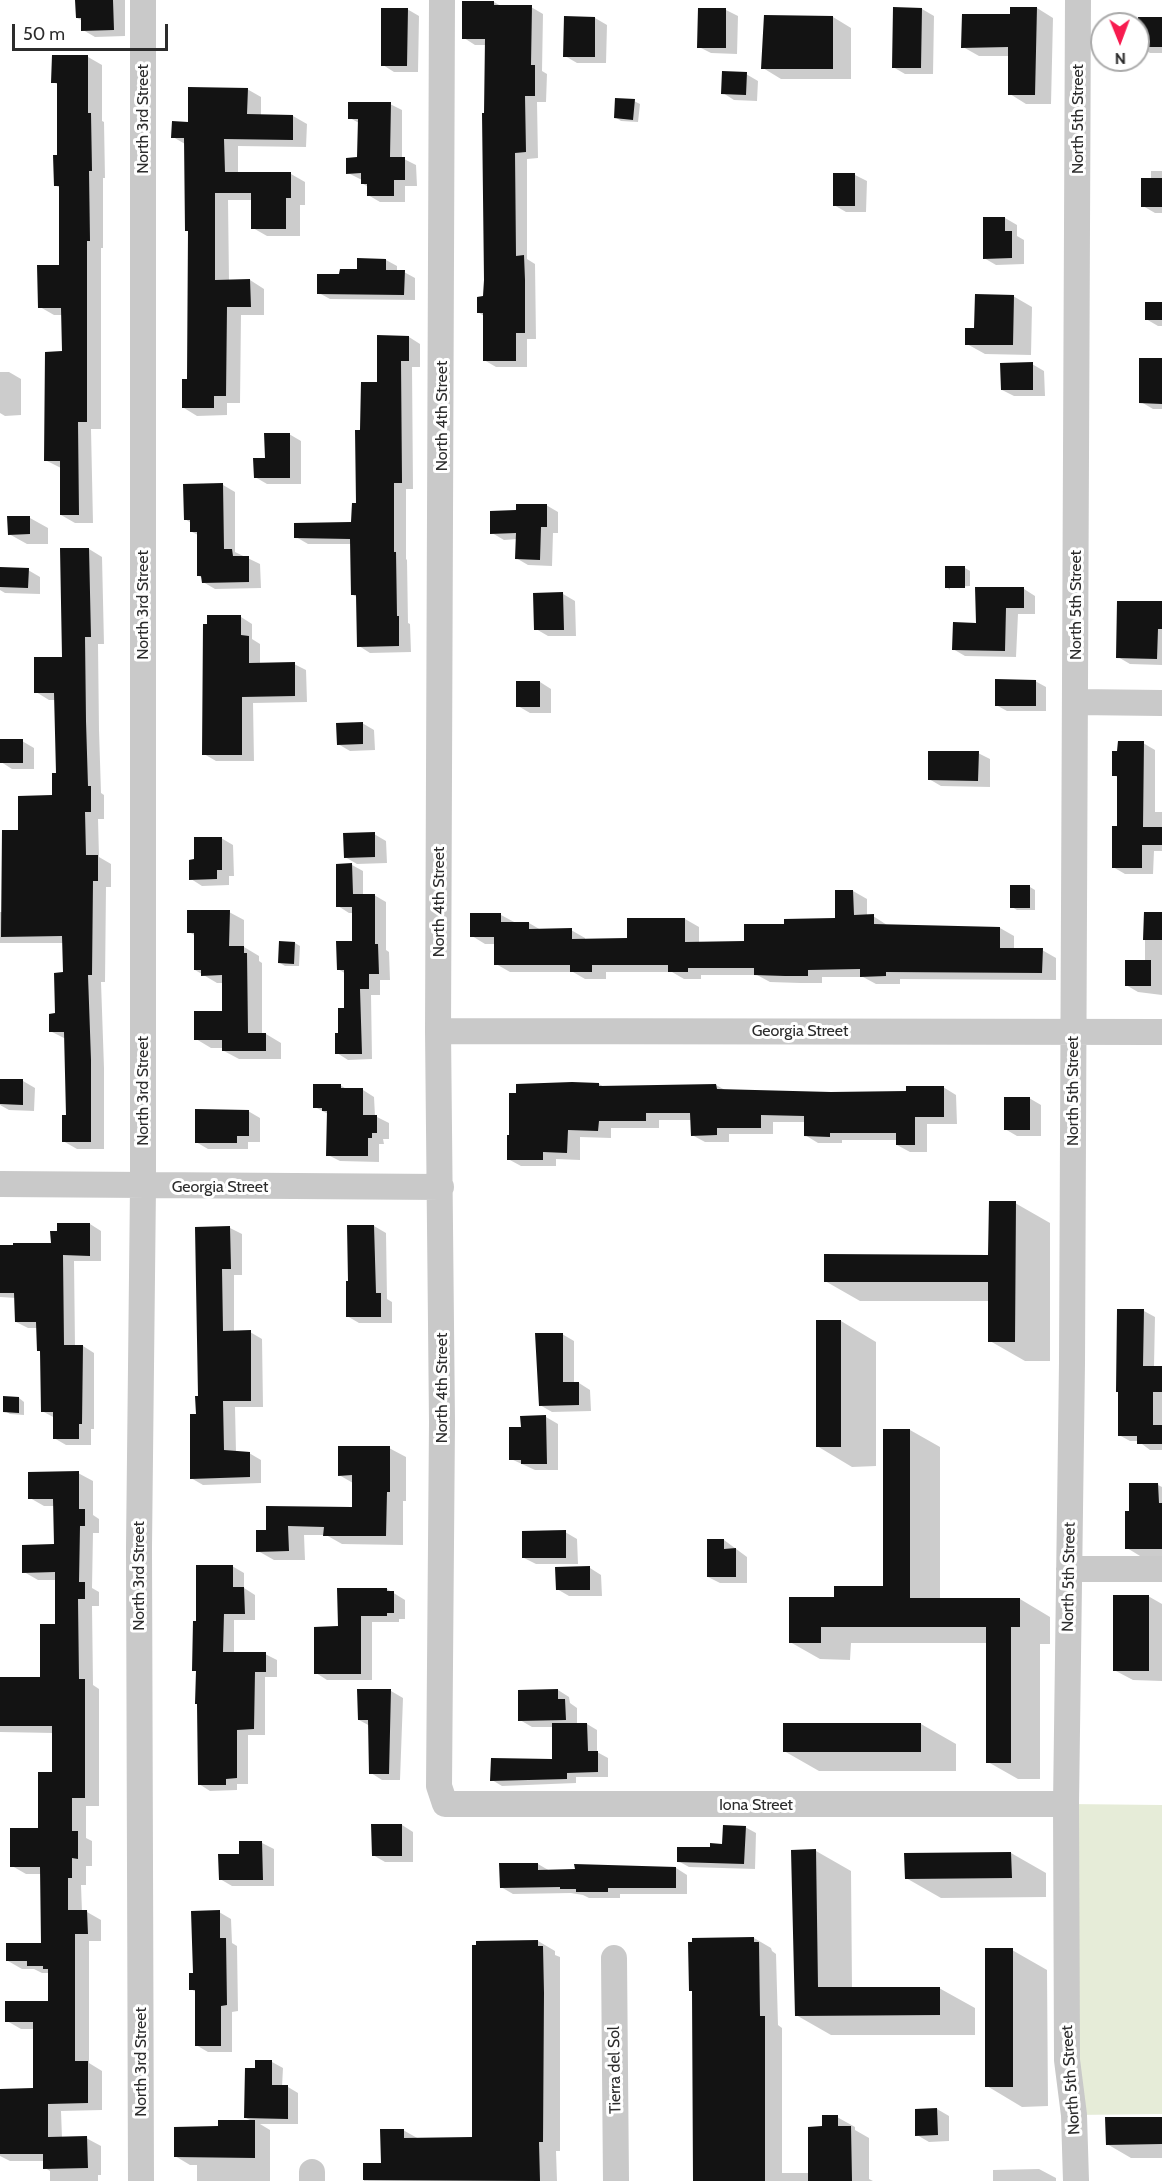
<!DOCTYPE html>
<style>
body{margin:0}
#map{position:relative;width:1162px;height:2181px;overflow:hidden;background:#fff;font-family:Cabin,sans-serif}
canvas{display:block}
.north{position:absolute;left:1090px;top:12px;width:60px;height:60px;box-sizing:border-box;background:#fff;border:2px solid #ababab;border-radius:50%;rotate:179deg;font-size:16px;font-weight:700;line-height:24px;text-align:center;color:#2c2c2c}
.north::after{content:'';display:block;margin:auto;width:21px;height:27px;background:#f71b4f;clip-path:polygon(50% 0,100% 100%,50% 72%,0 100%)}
.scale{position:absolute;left:12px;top:24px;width:156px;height:27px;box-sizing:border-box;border:3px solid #2c2c2c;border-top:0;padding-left:8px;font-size:18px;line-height:21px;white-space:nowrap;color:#2c2c2c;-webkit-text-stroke:4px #fff;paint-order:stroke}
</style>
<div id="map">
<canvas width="1162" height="2181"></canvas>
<div class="north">N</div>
<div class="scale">50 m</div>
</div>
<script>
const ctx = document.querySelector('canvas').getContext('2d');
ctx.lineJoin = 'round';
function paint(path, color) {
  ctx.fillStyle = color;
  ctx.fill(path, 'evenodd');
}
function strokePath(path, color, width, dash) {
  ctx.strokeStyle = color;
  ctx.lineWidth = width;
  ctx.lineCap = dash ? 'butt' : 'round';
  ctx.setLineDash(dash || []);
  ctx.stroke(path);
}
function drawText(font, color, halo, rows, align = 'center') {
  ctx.font = font + ' Cabin,sans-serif';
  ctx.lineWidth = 6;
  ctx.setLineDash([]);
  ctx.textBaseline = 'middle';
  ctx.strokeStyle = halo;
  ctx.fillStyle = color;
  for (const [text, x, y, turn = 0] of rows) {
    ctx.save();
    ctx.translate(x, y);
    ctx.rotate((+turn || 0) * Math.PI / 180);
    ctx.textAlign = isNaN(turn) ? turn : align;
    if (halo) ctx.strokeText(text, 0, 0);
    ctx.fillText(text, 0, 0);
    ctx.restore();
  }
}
const green = new Path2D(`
 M1066 1804 1162 1805V2114L1074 2115Z`);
const shadow = new Path2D(`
 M77 0H125V36L95 37 83 30V21L77 18Z
 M494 2 501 6 531 7 543 14 542 71 547 74 546 102H537L538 158 527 159V259L535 264 536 339H527V367H496L484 360V316L478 312 484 298 487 45H475L464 38Z
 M1037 8 1053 18 1051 104H1026L1010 94V56H979L963 47 1011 16V9Z
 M407 9 419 16 418 72H394L383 65Z
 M922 9 934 16 933 74H905L893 67Z
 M726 10 738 16 737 54 711 53 699 47Z
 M766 17H833L851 28V79H781L763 68Z
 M565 18H595L607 25 606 63H577L565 56Z
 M1162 19V53H1150L1138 46Z
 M88 57 102 65V121L104 122 105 178H103V248H101V429H91L93 523H75L61 515V468L45 460 64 353 63 315H54L40 307 60 266V188L55 185 59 157V85L53 82Z
 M746 74 758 81 757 101 734 100 723 93Z
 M247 89 261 97V115L293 116 307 124 306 147 238 146V174H291L305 182V205H300V236H267L253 228V200H228L229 281 250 280 264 289V315H241L240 403H227V415L197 416 184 408 189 381V232L186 230 185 144 173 137 189 123Z
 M634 101 640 104 638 122 621 121 615 117Z
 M390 104 402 110V158L416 165 417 186H405V202H380L368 195V187L362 183V180L348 173 359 159V123L350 118Z
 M1151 171H1162V213H1155L1143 206 1151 180Z
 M855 175 867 181 866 212H846L834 205Z
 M1005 218 1017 225V236L1024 240V264L996 265 984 258Z
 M359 260H386L397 266V272H404L415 278V300L330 299 319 293 341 275 358 271Z
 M1013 296 1032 307 1031 355 985 354 967 344 976 330Z
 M1162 303V326H1158L1146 319Z
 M409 337 420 344V367H412L413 489H406V559L407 560 408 623 410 624 411 652 370 653 359 646 357 597 353 595 352 544H308L296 537 353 524 357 505 361 431 379 383Z
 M1162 360V409H1153L1141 402Z
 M1032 364 1044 371 1045 396H1014L1002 390Z
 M0 372H9L21 379V415L5 416 0 413Z
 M289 434 301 441V484H267L255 477 266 459Z
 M223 485 235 492V552L260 564 261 588 215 589 203 582V578L199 576 198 535 192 532 191 523 185 519Z
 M546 505 558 512V533H553L552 566 528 565 516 558 517 539 504 540 492 533 518 511Z
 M30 518 48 528V544H27L9 534Z
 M89 549 102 557 104 644H98L99 730 101 793 104 795V819H98L99 857 111 864V887H106L105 982H101L104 1068V1149H77L63 1141 67 1116 66 1039 50 1031 56 1015 65 974 64 943H0V912H3L20 831 54 797 58 774 56 700H49L36 692 63 658Z
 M965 568 970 571V586L950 587V590L947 587Z
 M0 569 28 570 40 577V594L5 593 0 590Z
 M1024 589 1035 596V614H1018L1016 657 965 656 953 649Z
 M535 594H563L575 601 576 636H548L536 629Z
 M1162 603V665L1130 664 1118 657Z
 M241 617 252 624V639L260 644V664H294L306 670 307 702 253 703 254 761H216L204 754Z
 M1035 681 1046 687V711H1007L996 705Z
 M540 682 551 689V713H530L518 706Z
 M362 723 374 730 375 750 350 751 338 744Z
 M22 741 34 748V769H12L1 762Z
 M1143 743 1155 750V812H1162V851H1154L1153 874H1125L1113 867 1118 828 1119 778 1114 775 1119 753Z
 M978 753 990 759V787L941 786 929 779Z
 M374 834 386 841 387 863 357 864 345 857Z
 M221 838 233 845 234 876H229V885L202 886 191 879Z
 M352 865 363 871V895H374L386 902V950L389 952 390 980H380V995H371L372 1059 348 1060 337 1053 346 1010V974L338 969 354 942 353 913H349L338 906Z
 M1030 887 1035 890V910H1017L1012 907Z
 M853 891 867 899V916H873L887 925 1000 928 1014 936V950H1042L1056 958V980L900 979V984H876L863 977H822V983H800L770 982 757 975H701V979H684L672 972H606V979H585L573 972H510L496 964V944H485L472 936 501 915 516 923H529L541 930H571L585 938V940H629L685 919 699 927V944L745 943 785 925 836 920Z
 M229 912 244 920V947L259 956V961L262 963V1034H266L281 1043V1059H239L224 1051V1048H211L196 1039 223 1013 224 983H217L195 970 196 936 189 932Z
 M1145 913H1162V995L1138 992 1126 985 1145 961Z
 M295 943 300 946 299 966H285L280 963Z
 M0 1080 23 1081 35 1088 34 1111 9 1110 0 1105Z
 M599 1084 606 1088 716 1085 725 1090 831 1093H908L943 1087 956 1095 957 1124H927V1152H910L897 1145V1140H842V1143H818L805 1135 806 1122H773V1134H729V1142H705L692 1135V1120H659V1128H611V1138L580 1137V1160L556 1159V1166H521L508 1159Z
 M340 1085 348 1090H363L374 1097 375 1116 389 1123V1139H383L384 1144H379V1162L340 1161 328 1155V1114L315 1107Z
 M1029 1098 1041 1105V1136H1017L1005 1129Z
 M248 1111 260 1118V1142H248V1149H208L196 1142Z
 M1015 1203 1050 1223V1361H1025L990 1341V1301H860L825 1281 990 1256Z
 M90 1224 101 1231V1261H74L75 1346H83L94 1353V1429H91V1445H66L54 1438 55 1418 42 1411 41 1352 38 1350V1328H28L16 1322V1298L0 1297V1246L52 1244Z
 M374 1226 386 1233 387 1299 392 1302V1323H359L347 1316 349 1283 348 1227Z
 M196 1228H230L242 1234V1275H234V1332H250L262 1339 263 1407H235L236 1452 249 1453 261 1460V1483L203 1485 191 1478 199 1398Z
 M1144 1311 1155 1317 1154 1366H1162V1450H1150L1138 1441H1130L1119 1435Z
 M841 1321 876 1342V1466L852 1467 817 1446Z
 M562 1334 574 1341V1383H579L590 1390 591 1411 552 1412 540 1405Z
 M19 1398 24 1402V1415L10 1414 5 1411Z
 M546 1417 558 1424V1470H535L511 1459 522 1428Z
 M885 1430H910L940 1447V1599H1020L1050 1617V1644H1040V1779H1018L988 1762V1643H851L850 1660 820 1659 790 1642 835 1599 884 1587Z
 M389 1448 406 1457V1501H403V1545L342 1544 326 1535H304L305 1560H274L258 1551 268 1531 354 1509 353 1483 339 1475Z
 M78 1473 93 1481V1515L99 1519V1533H93L92 1588 99 1592V1606H92L93 1685 99 1689V1806H86V1838L92 1841V1866H86V1885H81L82 1912H87L101 1920V1941H89V2063L102 2071V2110L61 2111 62 2138H86L101 2146V2175H98V2181H50V2171L45 2168V2161H10L0 2156V2090H35V2029H21L7 2021 50 2002V1973H42L34 1969H22L8 1961 43 1944 42 1874H26L12 1866 40 1829 54 1773V1733L0 1732V1679H42L57 1626 56 1580H38L24 1572 55 1546V1506H44L30 1498Z
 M1158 1485 1162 1487V1558L1145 1559 1127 1548 1131 1513Z
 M565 1532 577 1539 578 1564H536L524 1558Z
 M724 1540 747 1557V1583H720L708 1577Z
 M232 1566 244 1573V1588L255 1595V1620H234V1654H265L277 1660V1677H265V1735H248V1784H237V1790L210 1791 199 1784 197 1672 194 1670 197 1622Z
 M590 1568 601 1575 602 1596H569L557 1589Z
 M387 1589 405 1600V1619H399V1622H372V1680H327L316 1673 339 1628Z
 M1148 1596 1162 1604V1681L1133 1680 1114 1670Z
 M558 1690 569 1697 570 1703 577 1708V1724H587L597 1730V1752L608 1758V1777H576V1783L502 1786 492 1780 554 1760 553 1727H532L520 1720Z
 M391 1691 403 1698 400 1780H382L371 1773 370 1726 359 1720Z
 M921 1724 956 1744V1771H819L784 1751Z
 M402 1825 413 1832V1862H385L373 1855Z
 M745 1827 756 1833 755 1869 689 1867 678 1861 723 1845Z
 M262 1843 274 1849V1886H232L220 1879 241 1855Z
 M816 1851 851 1871 852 1988H939L975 2008V2035H831L796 2015Z
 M1011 1853 1046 1873V1897L941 1898 906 1878Z
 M538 1864 550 1871 676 1868 687 1875V1894H620V1898H589L583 1895 571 1893 513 1894 501 1887Z
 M219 1912 231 1919 232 1943 237 1946 238 2011 232 2012V2052H208L196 2045V1992L191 1989 194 1974Z
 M754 1938 771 1948 772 1951 776 1954 778 2025 782 2028V2173H809L837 2117 855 2127V2130L869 2138V2179L873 2181H693Z
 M538 1941 555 1951V1955L560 1957V2151H556L557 2181H364V2164H382L403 2130 419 2139 474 2138Z
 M1012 1950 1047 1970 1048 2106 1022 2107 987 2086Z
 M272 2062 283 2068 282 2087H288L298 2093V2124H260L270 2130V2181H197V2165H190L175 2156 219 2128 252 2121 246 2118 256 2070Z
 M937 2109 949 2116V2141L929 2142 917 2135Z
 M1162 2118V2158H1131L1107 2144Z
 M1039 2169 1056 2178V2181H993V2170Z`);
const building = new Path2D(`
 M75 0H113L114 30 81 31V18H76Z
 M462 1H494V5H532L531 65H535V96H525L526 152 515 153 516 256 524 255 525 280V333H516V361H483V313H477V297L483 296 484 280 482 113H484L485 39H462Z
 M893 7 922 8 921 68H892Z
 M1010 7H1037L1035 95H1008V47L961 48 962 14H1010Z
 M381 8H408L407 66H381Z
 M698 8H726V48H697Z
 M764 15 833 16V69H761Z
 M564 16 595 17V57H563Z
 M1138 17H1162V47H1138Z
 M52 55H88V113H91L92 171H89L90 241H87V422H78L79 515H60V461H44L45 352 62 351 61 308H38L37 265H59V186H54L53 155H57V83H51Z
 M722 71 747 72 746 95 721 94Z
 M188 87 248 88 247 114 293 115V140L224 139 225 172H291V198H286V229H251V193H215V280L250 279 251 307H227L226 396H214V408H182V379H187L188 231H185L184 138H171L172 121 188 122Z
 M615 98 635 99 633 120 614 118Z
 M348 102H391L390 157H405V180H394V196H367V184H361V173L346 174V158L357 157 358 119H348Z
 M833 173H855V206H833Z
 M1141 178H1162V207H1141Z
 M983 217H1005V231H1012V258L983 259Z
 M357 258 386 259V270H405L404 295 317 294V274H339L340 269H357Z
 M975 294 1014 295 1013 345H965V328H974Z
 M1145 302H1162V320H1145Z
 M377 335 409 336V361H401L402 483H394V552H396L397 616H399V646L357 647 356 595H351L350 539 294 538V523L351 522 352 503H356L355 430H360L361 382H377Z
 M1139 358H1162V404L1139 403Z
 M1033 362V390H1001L1000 363Z
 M264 433H290V478H254L253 458H265Z
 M223 483 224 549H232L233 556H249V582L202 583 201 576H197V532H190V520H184L183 484Z
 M516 504H547V527H541L540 560 515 559 516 533 490 534V511L516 510Z
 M7 516H30V534L8 535Z
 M60 548H89L91 637H85L86 721 88 786H91V812H85L86 855H98V881H93L92 975H88L91 1060V1142H62V1115H66L64 1032H49V1014L55 1013 54 973 63 972 62 936 1 937 2 830H18V796L52 795V773H56L54 693H34V657H62Z
 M945 566H965V588H945Z
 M0 567 29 568 28 588 0 587Z
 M975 587H1024V608H1006L1005 651 952 650 953 622 976 623Z
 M563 592 564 630H534L533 593Z
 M1117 601H1162V629H1158L1157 659 1116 658Z
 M207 615H241V635L249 636V663L295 662V696L242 697V755H202L203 624H207Z
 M995 679 1036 680V706H995Z
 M516 681H540V707H516Z
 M363 722V744L337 745 336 723Z
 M0 739H23V763H0Z
 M1118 741H1144L1143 827H1162V845H1142V868H1112V826H1117V776H1112V751H1117Z
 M928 751H979L978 781 928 780Z
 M375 832V857L344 858 343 833Z
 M194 837H222V870H217V879L189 880V860L194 859Z
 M352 863 353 894H375V944H378L379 974H369V989H360L362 1054H335V1033H338V1008H344V970H337L336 941H352V907H336V864Z
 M1010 885H1030V908H1010Z
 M835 890H853L854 915 874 914V924L1000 927V948H1043L1042 973 886 972V976L860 977V969L808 970V976H785L754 975V968H688V972H668V965H592V972H570V965H494V937H470V913H501V922H529V929L572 928V939L627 938V918H685V942L744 941V924H784V919L835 918Z
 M187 910H230L229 946H244V953H247L248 1033H266V1051H222V1040H194V1011H222V975L201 976V970H194V933H187Z
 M1144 912H1162V940H1143Z
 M279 941 295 942 294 964 278 963Z
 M1125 960H1151V986H1125Z
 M0 1079H23V1105L0 1104Z
 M572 1082 599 1083V1086L716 1084 717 1089 831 1092 906 1091V1086H944V1117H915V1145H896V1133H830V1137L804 1136V1116L761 1115V1128H717V1135L691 1136 690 1113H646V1121H599L598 1131 568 1130 567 1153 543 1152V1160H507V1135H509V1093H516V1084Z
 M313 1084H341V1088H363V1115H377V1133H372V1138H368V1156H326L327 1111H322V1108H313Z
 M1004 1097H1030V1130H1004Z
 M195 1109 249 1110V1136H237V1143H195Z
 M989 1201H1016L1015 1342H988V1282H824V1254L988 1255Z
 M57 1223H90V1256L63 1255 64 1345H83L82 1424H79V1439H53V1412H41L40 1351H37L36 1322H15L14 1293H0V1245H13V1243H51L50 1231H57Z
 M347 1225H374L376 1293H381V1317H346V1281H348Z
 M230 1226 231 1269H222L223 1331 251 1330V1401H223L224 1450 250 1452V1477L190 1479V1414H196L195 1396H198L195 1227Z
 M1117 1309H1144L1143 1366H1162V1392H1153V1425H1162V1444H1137V1436H1118V1392H1116Z
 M816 1320H841V1447H816Z
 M535 1333H563V1382H579V1405L539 1406Z
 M3 1396 19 1397V1413L3 1412Z
 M546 1415 547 1464H521V1460H509V1427H521L520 1416Z
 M883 1429H910V1598H1020V1627H1011V1763H986V1627H821V1643H789V1597H834V1586H883Z
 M338 1446H390V1492H387L386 1536H323L324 1527 288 1526 289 1551 256 1552V1530H266V1506L352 1507V1475L338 1476Z
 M79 1471V1509H85V1526H80L79 1582H85V1599H78L79 1679H85V1798H72V1831H78V1859L72 1858V1878H68V1910H87L88 1934H75V2061H88V2103L48 2104V2137L87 2136 88 2168 43 2169V2154H0V2089L33 2088V2022H5V2001H48V1969H43V1966H27V1961H6V1943H41L40 1867H10V1828H38V1772H52V1726H0V1677H40V1624H55V1572L22 1573V1545L54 1544 53 1499H28V1472Z
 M1129 1483H1158L1159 1503H1162V1549H1125V1511H1129Z
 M566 1530V1558H522V1531Z
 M707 1539H724V1549L736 1548V1577H707Z
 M196 1565H233V1587H244L245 1614H224L223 1652H266V1672H255L254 1729 237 1730V1778L226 1779V1785H198L197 1704H195L196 1671H192L193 1621H196Z
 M590 1566V1590H556L555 1567Z
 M337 1588H387V1591H394V1613H387V1616H361V1674H314V1627L338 1626Z
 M1113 1595H1149V1671H1113Z
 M357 1689H391L389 1774H369L368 1720H358Z
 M558 1689V1699H565L566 1720 518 1721V1690Z
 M552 1723H587L588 1751H598V1772L567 1773V1779L490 1781 491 1758 552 1759Z
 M783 1723H921V1752H783Z
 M371 1824H402V1856H372Z
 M723 1825 746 1826 744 1864 677 1862V1847H710V1843L722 1844Z
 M239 1841H262L263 1880H219L218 1854H239Z
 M816 1849 818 1987H940V2015L795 2016 791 1850Z
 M1011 1852 1012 1878 905 1879 904 1853Z
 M499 1863H538V1870L575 1869 574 1864 676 1867V1888H608V1892H576V1889H560V1887L500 1888Z
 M220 1910V1938H226L227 2005 221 2006V2046H195V1990H189V1973H193L191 1911Z
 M754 1937V1942H759L760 2016H765V2181H693L692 1991H689L688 1942H692V1938Z
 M538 1940V1946H543L544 1993 543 2142H539L540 2181 363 2180V2163H381L380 2129H404V2138L472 2137V1945H476V1941Z
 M985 1948H1013V2087H985Z
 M255 2060H272V2085H288V2119L244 2118 245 2068H255Z
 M937 2108 938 2135 915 2136V2109Z
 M822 2115H838V2126H851L852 2181H808V2127L822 2126Z
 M1105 2117H1162V2144L1106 2145Z
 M218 2120H255V2158L174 2157V2127L218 2126Z`);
const minor = new Path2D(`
 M442 0 438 1031 442 1422 439 1786 445 1804H1066
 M1076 702 1162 703
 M438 1031 1162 1032
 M0 1184 441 1187
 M1069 1569H1162
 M614 1958 616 2181
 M141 2181 139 1547 143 1186V0
 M312 2181V2172
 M1076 2181 1074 2115 1067 2060 1066 1804 1072 1363 1078 0`);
const streetNames = [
 ["North 3rd Street",143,119,-90],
 ["North 5th Street",1078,119,-90],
 ["North 4th Street",442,416,-90],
 ["North 3rd Street",143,605,-90],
 ["North 5th Street",1076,605,-90],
 ["North 4th Street",439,902,-90],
 ["Georgia Street",800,1031],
 ["North 3rd Street",143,1091,-90],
 ["North 5th Street",1073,1091,-90],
 ["Georgia Street",220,1187],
 ["North 4th Street",442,1388,-90],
 ["North 3rd Street",139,1576,-90],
 ["North 5th Street",1069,1577,-89],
 ["Iona Street",756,1805],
 ["North 3rd Street",141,2062,-90],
 ["Tierra del Sol",615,2070,-91],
 ["North 5th Street",1071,2080,-94]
];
paint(green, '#e6ecd8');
paint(shadow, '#0003');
paint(building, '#131313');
strokePath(minor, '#c9c9c9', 26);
drawText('16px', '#2c2c2c', '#fff', streetNames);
</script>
